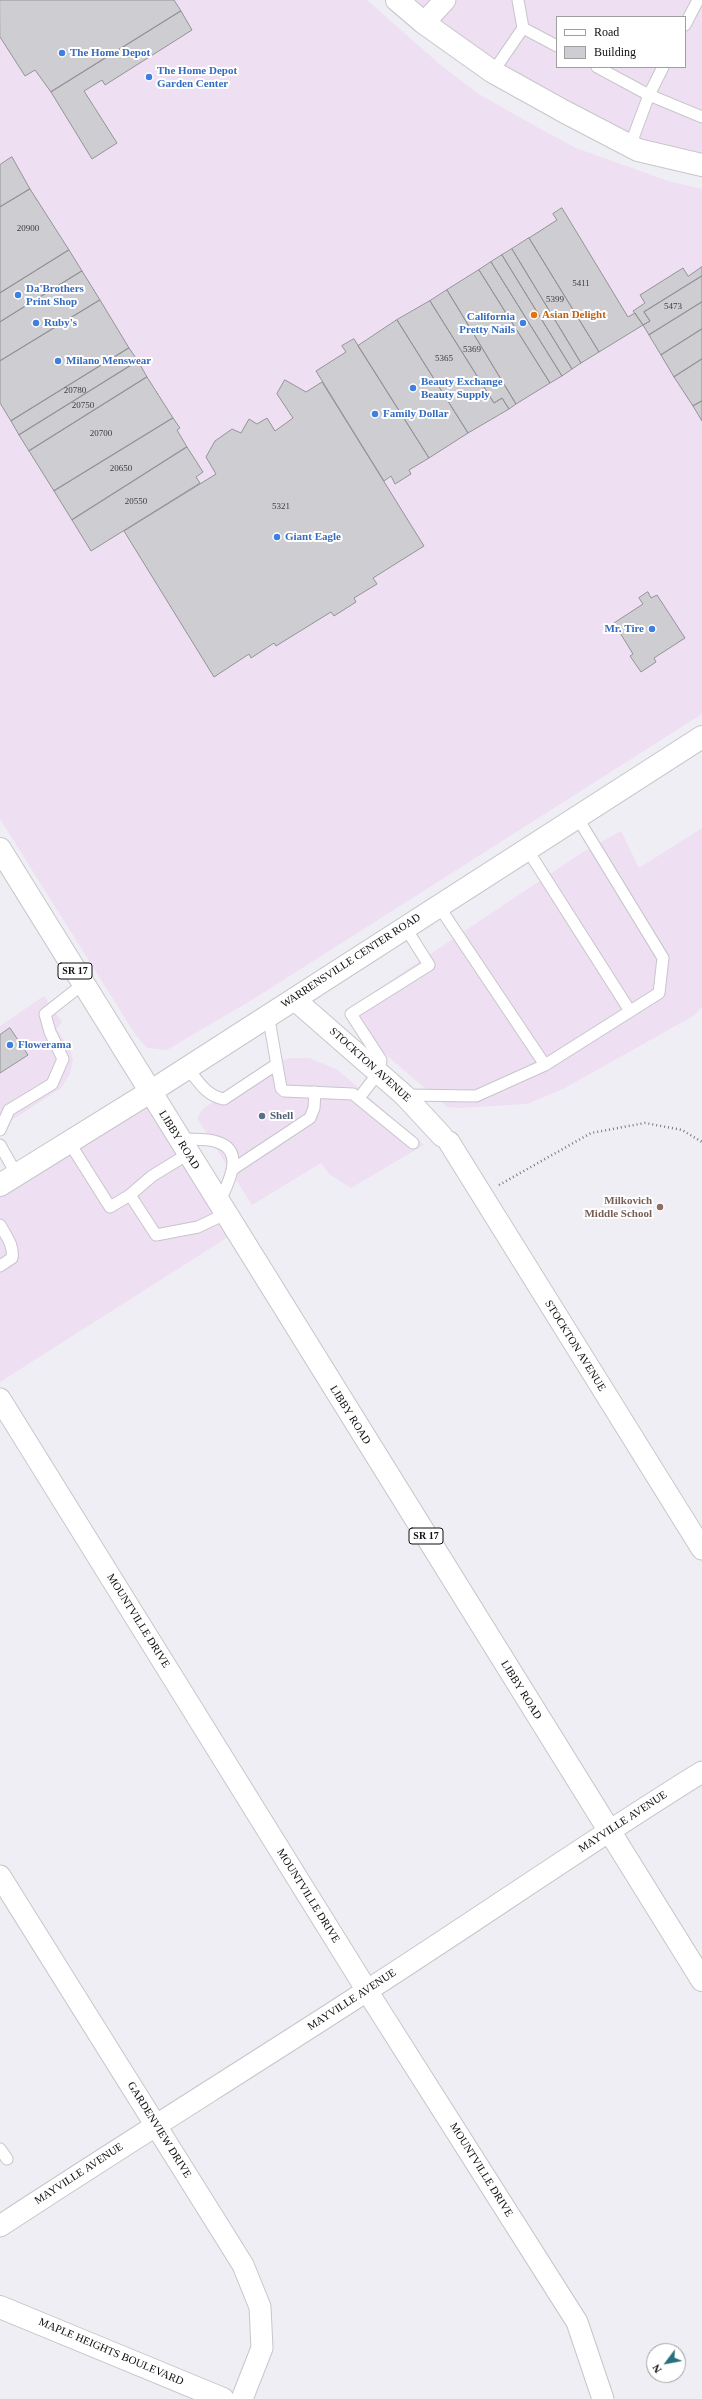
<!DOCTYPE html>
<style>
body{margin:0}
#map{position:relative;width:702px;height:2399px;overflow:hidden;background:#efeef4;font-family:"Times New Roman",serif}
canvas{display:block}
.legend{position:absolute;left:556px;top:16px;width:130px;height:52px;box-sizing:border-box;background:#fff;border:1px solid #9f9f9f;margin:0;padding:5px 7px;list-style:none;font-size:12px;color:#0f0e10}
.legend li{display:flex;align-items:center;gap:8px;height:20px}
.legend b{width:20px;border:1px solid #9f9f9f}
.north{position:absolute;left:646px;top:2343px;width:40px;height:40px;box-sizing:border-box;background:#fff;border:1px solid #9f9f9f;border-radius:50%;rotate:238deg;font-size:11px;font-weight:700;line-height:16px;text-align:center;color:#0f0e10}
.north::after{content:'';display:block;margin:auto;width:14px;height:18px;background:#296f7d;clip-path:polygon(50% 0,100% 100%,50% 72%,0 100%)}
</style>
<div id="map">
<canvas width="702" height="2399"></canvas>
<ul class="legend">
<li><b style="height:5px;background:#fff"></b>Road</li>
<li><b style="height:11px;background:#cdcdd2"></b>Building</li>
</ul>
<div class="north">N</div>
</div>
<script>
const ctx = document.querySelector('canvas').getContext('2d');
ctx.lineJoin = 'round';
function paint(path, color) {
  ctx.fillStyle = color;
  ctx.fill(path, 'evenodd');
}
function strokePath(path, color, width, dash) {
  ctx.strokeStyle = color;
  ctx.lineWidth = width;
  ctx.lineCap = dash ? 'butt' : 'round';
  ctx.setLineDash(dash || []);
  ctx.stroke(path);
}
function drawText(font, color, halo, rows, align = 'center') {
  ctx.font = font + ' "Times New Roman",serif';
  ctx.lineWidth = 4;
  ctx.setLineDash([]);
  ctx.textBaseline = 'middle';
  ctx.strokeStyle = halo;
  ctx.fillStyle = color;
  for (const [text, x, y, turn = 0] of rows) {
    ctx.save();
    ctx.translate(x, y);
    ctx.rotate((+turn || 0) * Math.PI / 180);
    ctx.textAlign = isNaN(turn) ? turn : align;
    if (halo) ctx.strokeText(text, 0, 0);
    ctx.fillText(text, 0, 0);
    ctx.restore();
  }
}
const commercial = new Path2D(`
 M0 0H367L437 62 477 93 535 126 576 148 668 181 702 189V714L255 998 167 1050 147 1048 135 1034 0 819Z
 M397 0H702V165L638 150ZM557 17H685V67H557Z
 M702 828V1007L695 1015 563 1089 527 1104 460 1108 447 1107 349 1023 357 1003 583 852 621 831 639 868Z
 M44 996 62 1022 57 1029 70 1050 73 1060 70 1074 61 1088 0 1128V1026Z
 M289 1058H309L338 1070 424 1145 351 1188 329 1174 321 1163 252 1205 197 1118 203 1109 231 1089 259 1071Z
 M150 1092 236 1232 0 1382V1185Z`);
const building = new Path2D(`
 M0 0H174L181 11 51 92 35 70 25 76 0 37Z
 M181 11 192 30 105 85 102 80 84 91 117 143 92 159 51 92Z
 M12 157 30 189 0 207V165Z
 M30 189 69 250 0 293V207Z
 M562 208 628 317 635 313 643 325 599 352 529 238 557 220 553 214Z
 M529 238 599 352 581 363 512 249Z
 M512 249 581 363 572 369 502 255Z
 M69 250 82 271 0 322V293Z
 M502 255 572 369 562 376 491 262Z
 M491 262 562 376 550 383 479 270Z
 M702 267V276L644 312 650 321 643 325 633 311 645 303 640 295 683 268 688 276Z
 M479 270 550 383 516 404 447 290Z
 M82 271 100 300 0 361V322Z
 M702 276V302L649 335 643 325 650 321 644 312Z
 M447 290 516 404 509 409 502 398 494 403 430 301Z
 M100 300 129 348 11 421 0 403V361Z
 M430 301 494 403 502 398 509 409 468 433 397 320Z
 M702 302V329L661 355 649 335Z
 M397 320 468 433 429 458 358 346Z
 M702 329V359L674 377 661 355Z
 M354 339 429 458 409 470 411 474 395 484 391 476 384 481 316 371 346 352 342 346Z
 M129 348 138 361 19 435 11 421Z
 M702 359V401L693 406 674 377Z
 M138 361 147 377 29 451 19 435Z
 M147 377 173 418 54 491 29 451Z
 M285 380 306 392 322 382 424 546 373 578 377 584 354 598 356 602 334 616 331 612 276 646 274 643 251 658 249 654 214 677 124 531 216 474 206 457 215 441 232 429 241 433 249 419 257 424 267 418 275 431 293 418 277 394Z
 M702 401V421L693 406Z
 M173 418 180 428 177 430 187 447 72 520 54 491Z
 M187 447 203 472 196 477 200 483 91 551 72 520Z
 M648 592 651 598 657 595 685 638 654 658 656 662 641 672 630 656 633 654 614 623 643 604 639 598Z
 M10 1028 28 1055 0 1073V1035Z`);
const path = new Path2D(`
 M499 1185 591 1133 645 1123 682 1130 702 1142`);
const service = new Path2D(`
 M518 0 523 28
 M685 25 698 0
 M597 67 649 95 630 146
 M663 67 649 95 702 117
 M493 72 523 28 557 46
 M527 849 630 1011
 M438 905 545 1065
 M268 1014 281 1088 284 1091 353 1094 413 1143
 M187 1067C198 1081 206 1096 224 1099L277 1064
 M405 1095 476 1096 545 1065 659 993 663 958 577 817
 M359 1098 379 1072 381 1060 351 1014 429 965 405 927
 M0 1130 9 1110 52 1084 63 1059 50 1032 45 1014 83 984
 M180 1139C192 1140 207 1138 217 1142 247 1151 227 1185 219 1203
 M69 1142 110 1207 130 1195
 M0 1145 17 1175
 M188 1154 152 1176 130 1195 156 1235 198 1227 225 1214
 M233 1169 310 1118 314 1108 315 1092
 M0 1225C6 1236 14 1245 12 1258L0 1266
 M0 2149 7 2159`);
const minor = new Path2D(`
 M424 23 445 0
 M294 999 404 1095 442 1136
 M449 1142 702 1549
 M0 1399 376 2005 577 2322 603 2399
 M0 1876 243 2265 260 2307 262 2348 242 2399
 M0 2226C122 2146 246 2069 368 1990 480 1918 589 1842 702 1772`);
const tertiary = new Path2D(`
 M397 0 424 23 493 72 565 112 638 150 702 165
 M0 2307 223 2399`);
const secondary = new Path2D(`
 M0 1185 150 1092 702 737`);
const primary = new Path2D(`
 M0 849 702 1980`);
const markers = [
 [62,53,4,"#3f7fe0"],
 [149,77,4,"#3f7fe0"],
 [18,295,4,"#3f7fe0"],
 [534,315,4,"#e8710a"],
 [36,323,4,"#3f7fe0"],
 [523,323,4,"#3f7fe0"],
 [58,361,4,"#3f7fe0"],
 [413,388,4,"#3f7fe0"],
 [375,414,4,"#3f7fe0"],
 [277,537,4,"#3f7fe0"],
 [652,629,4,"#3f7fe0"],
 [10,1045,4,"#3f7fe0"],
 [262,1116,4,"#5c6f8a"],
 [660,1207,4,"#8d6e63"]
];
const numberNames = [
 ["20900",28,229],
 ["5411",581,284],
 ["5399",555,300],
 ["5473",673,307],
 ["5369",472,350],
 ["5365",444,359],
 ["20780",75,391],
 ["20750",83,406],
 ["20700",101,434],
 ["20650",121,469],
 ["20550",136,502],
 ["5321",281,507]
];
const shields = [
 [75,971,34],
 [426,1536,34]
];
const shieldNames = [
 ["SR 17",75,971],
 ["SR 17",426,1536]
];
const shopNames = [
 ["The Home Depot",70,53],
 ["The Home Depot",157,71],
 ["Garden Center",157,84],
 ["Da'Brothers",26,289],
 ["Print Shop",26,302],
 ["California",515,317,"right"],
 ["Pretty Nails",515,330,"right"],
 ["Ruby's",44,323],
 ["Milano Menswear",66,361],
 ["Beauty Exchange",421,382],
 ["Beauty Supply",421,395],
 ["Family Dollar",383,414],
 ["Giant Eagle",285,537],
 ["Mr. Tire",644,629,"right"],
 ["Flowerama",18,1045]
];
const foodNames = [
 ["Asian Delight",542,315]
];
const streetNames = [
 ["WARRENSVILLE CENTER ROAD",351,961,-33],
 ["STOCKTON AVENUE",370,1065,42],
 ["LIBBY ROAD",179,1140,58],
 ["STOCKTON AVENUE",575,1346,58],
 ["LIBBY ROAD",350,1415,58],
 ["MOUNTVILLE DRIVE",138,1621,58],
 ["LIBBY ROAD",521,1690,58],
 ["MAYVILLE AVENUE",623,1822,-33],
 ["MOUNTVILLE DRIVE",308,1896,58],
 ["MAYVILLE AVENUE",352,2000,-33],
 ["GARDENVIEW DRIVE",159,2130,58],
 ["MOUNTVILLE DRIVE",481,2170,58],
 ["MAYVILLE AVENUE",79,2174,-33],
 ["MAPLE HEIGHTS BOULEVARD",111,2352,23]
];
const serviceNames = [
 ["Shell",270,1116]
];
const educationNames = [
 ["Milkovich",652,1201],
 ["Middle School",652,1214]
];
paint(commercial, '#efdff2');
paint(building, '#cdcdd2');
strokePath(building, '#949498', 1);
strokePath(service, '#c6c6cb', 13);
strokePath(minor, '#c6c6cb', 23);
strokePath(tertiary, '#c6c6cb', 24);
strokePath(secondary, '#c6c6cb', 24);
strokePath(primary, '#c6c6cb', 24);
strokePath(path, '#79787c', 2.5, [1, 3]);
strokePath(service, '#fff', 11);
strokePath(minor, '#fff', 21);
strokePath(tertiary, '#fff', 22);
strokePath(secondary, '#fff', 22);
strokePath(primary, '#fff', 22);
for (const [x, y, r, color] of markers) {
  const dot = new Path2D();
  dot.arc(x, y, r, 0, 2 * Math.PI);
  ctx.fillStyle = color;
  ctx.fill(dot);
  strokePath(dot, '#fff', 1.5);
}
drawText('9px', '#3e3e40', null, numberNames);
for (const [x, y, w] of shields) {
  const box = new Path2D();
  box.roundRect(x - w / 2, y - 8, w, 16, 3);
  ctx.fillStyle = '#fff';
  ctx.fill(box);
  strokePath(box, '#0f0e10', 1);
}
drawText('bold 10px', '#0f0e10', null, shieldNames);
drawText('bold 11px', '#366cbe', '#fff', shopNames, 'left');
drawText('bold 11px', '#c56008', '#fff', foodNames, 'left');
drawText('11px', '#0f0e10', '#fff', streetNames);
drawText('bold 11px', '#4e5e75', '#fff', serviceNames, 'left');
drawText('bold 11px', '#785e54', '#fff', educationNames, 'right');
</script>
